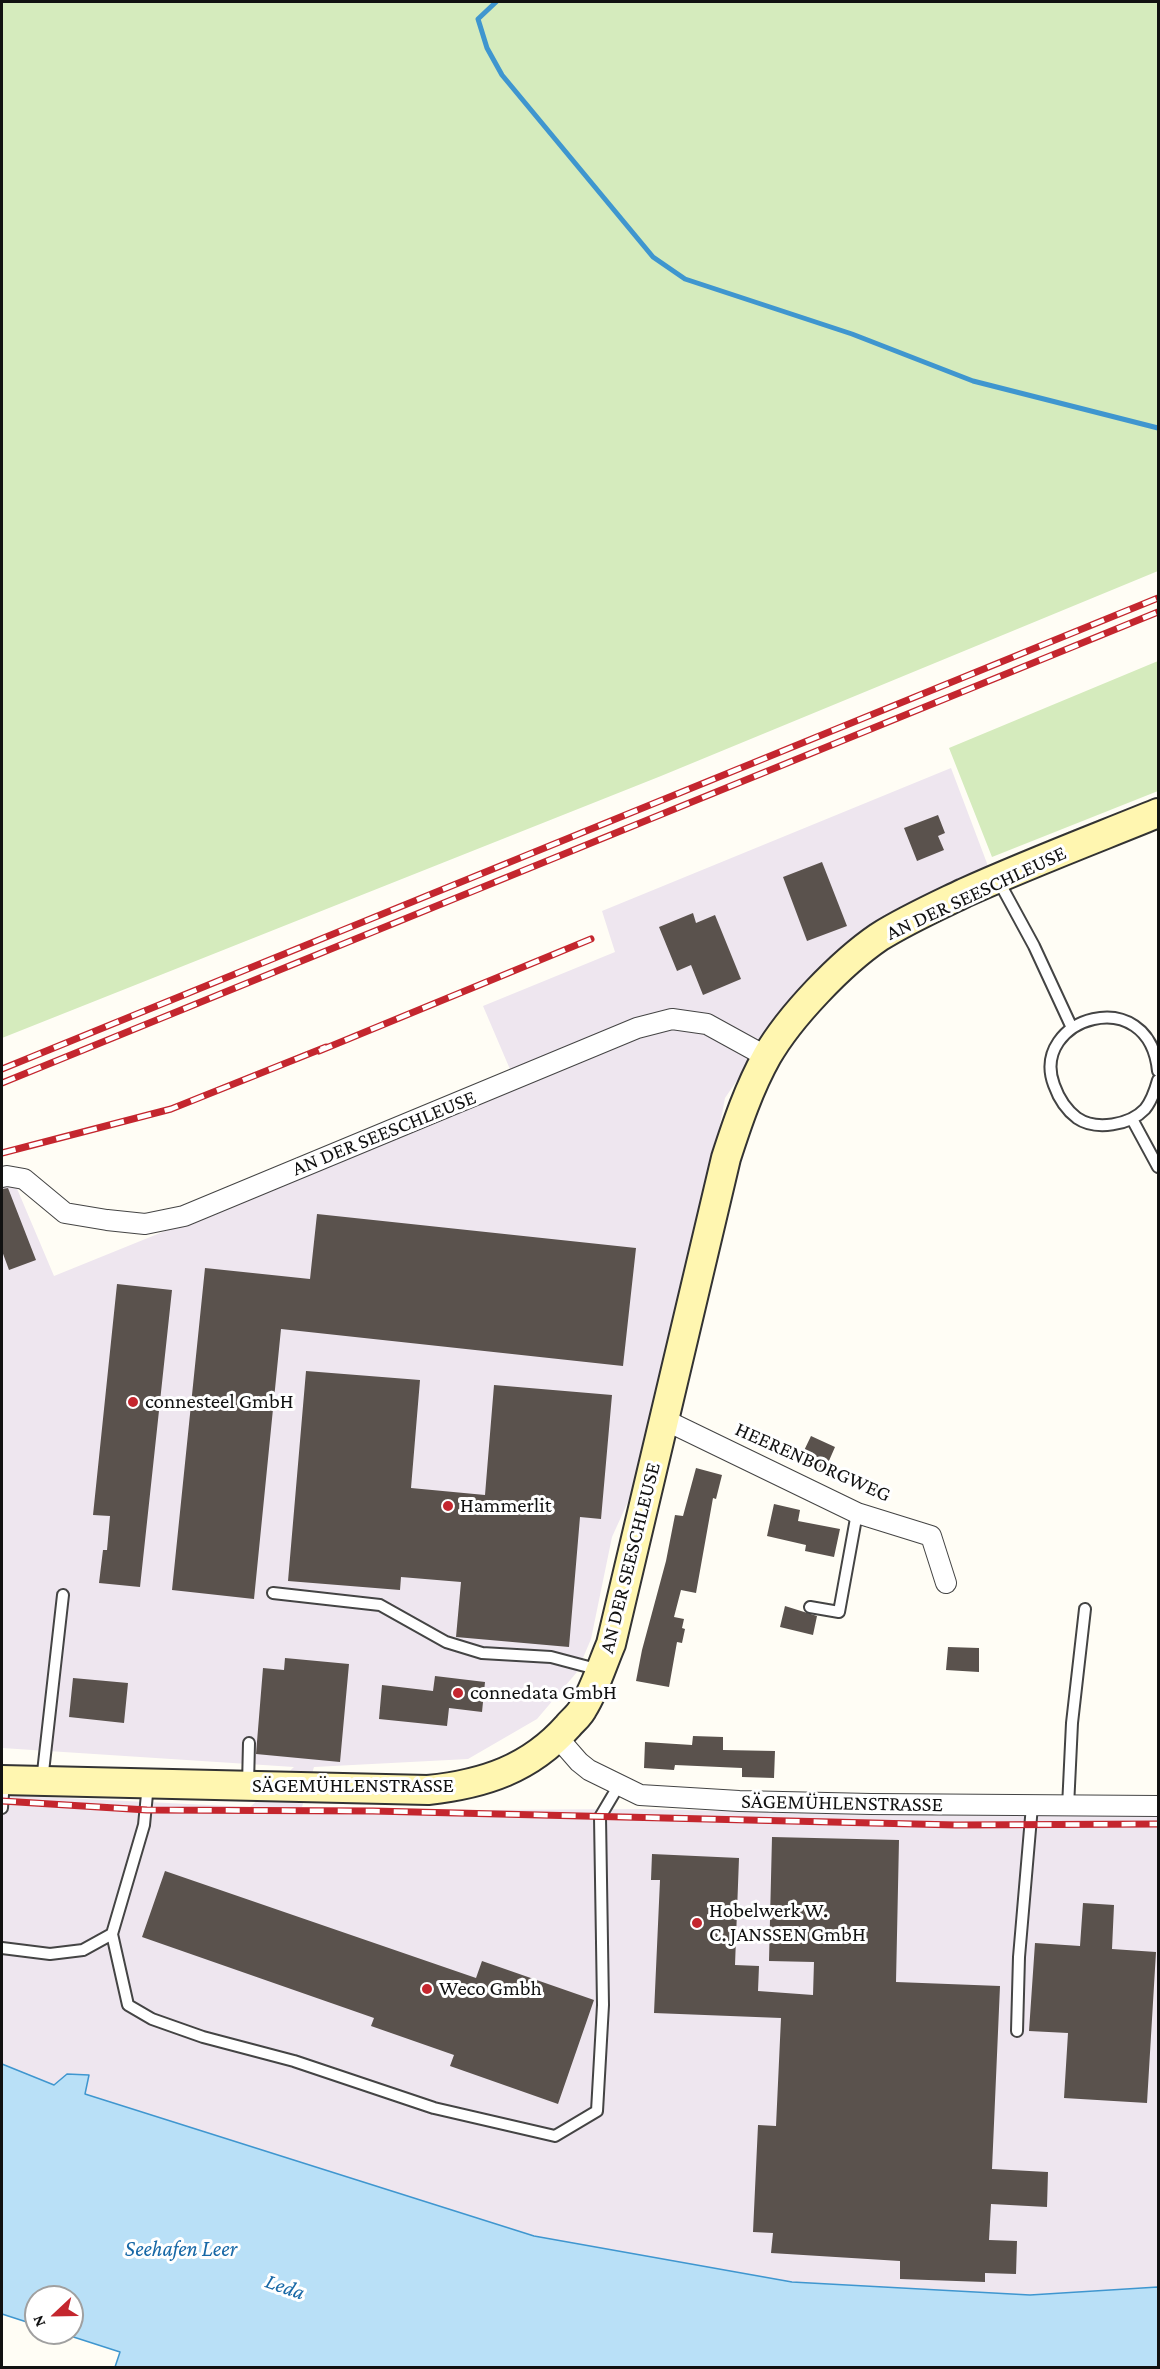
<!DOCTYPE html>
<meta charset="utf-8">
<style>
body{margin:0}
#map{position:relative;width:1160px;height:2369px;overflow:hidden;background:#fffdf5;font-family:"Crimson Pro",serif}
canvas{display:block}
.frame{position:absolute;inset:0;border:3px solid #111;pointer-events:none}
.north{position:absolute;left:24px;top:2285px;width:60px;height:60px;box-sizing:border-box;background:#fff;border:2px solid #a0a0a0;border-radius:50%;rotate:248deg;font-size:16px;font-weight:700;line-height:24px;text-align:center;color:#111}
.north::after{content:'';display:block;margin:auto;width:21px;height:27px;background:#c4262e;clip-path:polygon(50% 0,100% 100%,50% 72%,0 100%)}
</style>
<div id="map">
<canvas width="1160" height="2369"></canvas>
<div class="frame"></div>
<div class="north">N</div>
</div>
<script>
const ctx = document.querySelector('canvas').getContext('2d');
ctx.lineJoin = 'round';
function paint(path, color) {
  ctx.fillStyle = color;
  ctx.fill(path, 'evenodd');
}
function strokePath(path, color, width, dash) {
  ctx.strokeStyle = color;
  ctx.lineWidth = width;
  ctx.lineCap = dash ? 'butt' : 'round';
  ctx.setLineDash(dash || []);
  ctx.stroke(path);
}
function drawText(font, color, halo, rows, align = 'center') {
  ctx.font = font + ' "Crimson Pro",serif';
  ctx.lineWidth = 6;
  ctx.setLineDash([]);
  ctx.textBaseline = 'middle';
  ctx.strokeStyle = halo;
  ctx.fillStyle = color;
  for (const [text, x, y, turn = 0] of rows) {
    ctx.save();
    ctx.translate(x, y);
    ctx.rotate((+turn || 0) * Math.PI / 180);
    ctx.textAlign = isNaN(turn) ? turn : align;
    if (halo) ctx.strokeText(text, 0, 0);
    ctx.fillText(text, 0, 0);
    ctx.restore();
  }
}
const industrial = new Path2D(`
 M951 768 988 866 890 916 801 986 725 1098 665 1420 612 1537 591 1639 577 1672 537 1719 468 1759 314 1767 302 1807 484 1810 645 1809 875 1815 1158 1816V2287L1030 2295 792 2282 534 2236 85 2094 89 2076 54 2085 2 2064V1795L250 1807 294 1767 2 1748V1167L7 1165 54 1276 518 1088 483 1006 615 952 602 911Z`);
const green = new Path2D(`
 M2 2H1158V571L661 776 2 1038Z
 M1158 661V791L992 857 949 748Z`);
const water = new Path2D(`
 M2 2064 54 2085 67 2074 89 2075 85 2094 534 2236 792 2282 1030 2295 1158 2287V2367H115L120 2352 61 2333H72V2297H36V2325L2 2314Z`);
const stream = new Path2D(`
 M496 2 478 19 487 48 502 75 653 257 685 279 852 334 973 381 1158 428`);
const building = new Path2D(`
 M938 815 945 833 938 836 944 850 917 861 904 828Z
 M822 862 847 926 807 941 783 877Z
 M693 913 696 923 715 915 741 979 703 995 691 965 677 971 659 927Z
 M8 1188 36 1260 9 1270 2 1251V1189Z
 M317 1214 636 1248 623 1366 281 1329 254 1599 172 1590 205 1268 310 1279Z
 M117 1284 172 1290 140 1587 99 1583 103 1550H107L110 1516 93 1515Z
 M306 1371 420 1380 411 1488 485 1495 494 1385 612 1395 601 1519 580 1517 569 1647 456 1637 461 1582 401 1577 400 1590 288 1581Z
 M811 1436 835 1447 825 1470 800 1459Z
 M696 1468 722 1475 716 1499 713 1498 696 1593 681 1590 674 1617 684 1619 682 1628 685 1629 682 1643 677 1642 669 1687 636 1681 642 1650 666 1561 675 1515 683 1516Z
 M774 1504 800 1510 798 1521 840 1529 834 1557 805 1551 806 1545 767 1536Z
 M785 1606 817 1616 813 1635 780 1627Z
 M948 1647 979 1648V1672L946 1670Z
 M285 1658 349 1664 340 1762 256 1754 263 1668 284 1670Z
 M435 1676 485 1682 482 1712 449 1708 447 1726 379 1719 382 1685 433 1691Z
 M73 1678 128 1683 124 1723 69 1717Z
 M693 1736 723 1737V1750L775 1751 774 1778 742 1777V1768L675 1765 674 1770 644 1768 645 1742 692 1745Z
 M772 1837 899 1840 896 1982 1000 1986 992 2169 1048 2172 1047 2207 991 2204 989 2240 1017 2241 1016 2274 985 2273V2282L900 2279V2261L771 2253 773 2233 753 2232 758 2125 776 2126 781 2018 654 2013 660 1880H651L652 1854 739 1858 735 1965 759 1966 758 1991 813 1995 814 1962 769 1961Z
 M165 1871 476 1978 482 1961 594 2000 558 2104 450 2066 454 2055 371 2026 374 2018 142 1937Z
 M1083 1903 1114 1905 1112 1949 1156 1952 1147 2103 1064 2098 1068 2033 1029 2031 1035 1943 1080 1946Z`);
const lane = new Path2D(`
 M997 878 1034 946 1072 1028
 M1158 1071C1149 981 1029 1018 1054 1085 1059 1099 1065 1109 1077 1118 1096 1131 1130 1125 1145 1109 1152 1100 1155 1091 1158 1080
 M1132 1119 1158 1167
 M273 1593 380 1605 446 1642 482 1653 551 1657 600 1670
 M810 1607 839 1612 857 1513
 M42 1781 63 1595
 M248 1785 249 1743
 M1068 1807 1072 1723 1085 1609
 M2 1808 4 1781
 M112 1934 128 2005 152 2019 203 2037 294 2061 434 2108 555 2136 597 2111 603 2005 600 1817 619 1785
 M2 1948 50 1954 83 1950 112 1934 144 1825 148 1784
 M1017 2031 1019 1957 1032 1806`);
const street = new Path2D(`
 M2 1177 7 1176 24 1179 65 1213 107 1220 145 1224 184 1216 637 1028 672 1019 707 1024 767 1057
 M665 1420 857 1513 931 1536 946 1583
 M558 1738 579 1762 589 1770 640 1795 739 1801 871 1804 1158 1806`);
const secondary = new Path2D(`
 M2 1780 428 1790C484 1784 530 1769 568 1726 573 1720 580 1715 583 1708 595 1689 602 1665 611 1644L726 1158C737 1124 749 1088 767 1056 790 1016 841 963 879 937 906 920 935 907 964 893 1028 864 1094 839 1158 813`);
const rail = new Path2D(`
 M319 1051 591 939
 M2 1069 1158 598
 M2 1083 1158 612
 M2 1153 171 1109 326 1047
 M2 1801 147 1810 373 1811 956 1825 1158 1824`);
const markers = [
 [133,1402,6,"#c4262e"],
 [448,1506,6,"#c4262e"],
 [458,1693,6,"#c4262e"],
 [697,1923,6,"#c4262e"],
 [427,1989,6,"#c4262e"]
];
const streetNames = [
 ["AN DER SEESCHLEUSE",976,893,-25],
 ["AN DER SEESCHLEUSE",384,1133,-22],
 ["HEERENBORGWEG",813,1462,24],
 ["AN DER SEESCHLEUSE",630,1558,-76],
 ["SÄGEMÜHLENSTRASSE",353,1786],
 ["SÄGEMÜHLENSTRASSE",842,1803,1]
];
const poiNames = [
 ["connesteel GmbH",145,1402],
 ["Hammerlit",460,1506],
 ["connedata GmbH",470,1693],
 ["Hobelwerk W.",709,1911],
 ["C. JANSSEN GmbH",709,1935],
 ["Weco Gmbh",439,1989]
];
const waterNames = [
 ["Seehafen Leer",181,2249],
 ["Leda",285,2287,19]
];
paint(industrial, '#eee6ef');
paint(green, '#d5ebbd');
paint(water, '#b9e0f7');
strokePath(water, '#3f96cf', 1.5);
strokePath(stream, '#3f96cf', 5);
paint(building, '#5a524d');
strokePath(lane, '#444', 14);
strokePath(street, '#444', 22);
strokePath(secondary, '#333', 32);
strokePath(lane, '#fff', 10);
strokePath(street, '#fff', 20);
strokePath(secondary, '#fff6b0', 28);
strokePath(rail, '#c4262e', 7);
strokePath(rail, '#fff', 4.5, [14]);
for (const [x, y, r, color] of markers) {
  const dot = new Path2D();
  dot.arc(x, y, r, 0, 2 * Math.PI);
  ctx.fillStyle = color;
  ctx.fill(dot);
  strokePath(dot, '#fff', 2);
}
drawText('21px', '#111', '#fff', streetNames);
drawText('21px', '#111', '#fff', poiNames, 'left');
drawText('italic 22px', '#1768a6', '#fff', waterNames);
</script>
